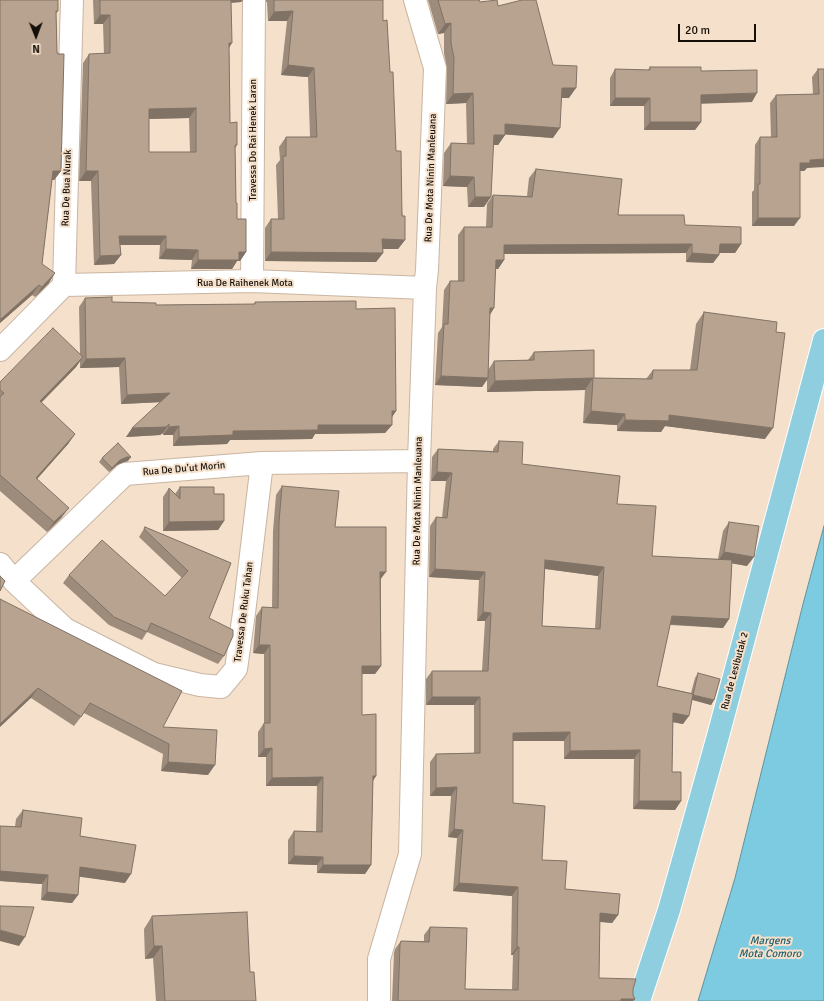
<!DOCTYPE html>
<meta charset="utf-8">
<style>
body{margin:0}
#map{position:relative;width:824px;height:1001px;overflow:hidden;background:#f4e0cb;font-family:Signika,sans-serif}
canvas{display:block}
.north{position:absolute;left:16px;top:16px;width:40px;height:40px;-webkit-text-stroke:3px #f4e0cb;paint-order:stroke;rotate:179deg;font-size:11px;font-weight:700;line-height:16px;text-align:center;color:#160f08}
.north::after{content:'';display:block;margin:auto;width:14px;height:18px;background:#160f08;clip-path:polygon(50% 0,100% 100%,50% 72%,0 100%)}
.scale{position:absolute;left:678px;top:24px;width:78px;height:18px;box-sizing:border-box;border:2px solid #160f08;border-top:0;padding-left:5px;font-size:12px;line-height:14px;white-space:nowrap;color:#160f08;-webkit-text-stroke:3px #f4e0cb;paint-order:stroke}
</style>
<div id="map">
<canvas width="824" height="1001"></canvas>
<div class="north">N</div>
<div class="scale">20 m</div>
</div>
<script>
const g = document.querySelector('canvas').getContext('2d');
g.lineJoin = 'round';
function fillPath(path, color) {
  g.fillStyle = color;
  g.fill(path, 'evenodd');
}
function toPath(rows) {
  const path = new Path2D();
  for (const r of rows) {
    path.moveTo(r[0], r[1]);
    for (let i = 2; i < r.length; i += 2) path.lineTo(r[i], r[i + 1]);
  }
  return path;
}
function trace(path, color, width, dash) {
  g.strokeStyle = color;
  g.lineWidth = width;
  g.lineCap = dash ? 'butt' : 'round';
  g.setLineDash(dash || []);
  g.stroke(path);
}
function drawText(font, color, halo, rows, align = 'center') {
  g.font = font + ' Signika,sans-serif';
  g.lineWidth = 4;
  g.setLineDash([]);
  g.textBaseline = 'middle';
  g.strokeStyle = halo;
  g.fillStyle = color;
  for (const [text, x, y, turn = 0] of rows) {
    g.save();
    g.translate(x, y);
    g.rotate((+turn || 0) * Math.PI / 180);
    g.textAlign = isNaN(turn) ? turn : align;
    if (halo) g.strokeText(text, 0, 0);
    g.fillText(text, 0, 0);
    g.restore();
  }
}
const water = toPath([
 [824,526,824,1001,698,1001,735,878,803,604,824,526]
]);
fillPath(water, '#7dcbe0');
trace(water, '#5e939f', 1);
const minor = toPath([
 [252,281,254,0],
 [64,285,252,281,425,288],
 [0,350,64,285,72,0],
 [0,564,14,581,125,474,262,463,419,461],
 [14,581,65,629,154,674,200,685,221,687,236,669,244,613,262,463],
 [379,1001,379,959,410,854,419,461,425,288,427,270,435,68,415,0]
]);
const major = toPath([
 [639,1001,669,910,718,736,824,340]
]);
trace(minor, '#c9b5a2', 24);
trace(major, '#fff', 24);
trace(minor, '#fff', 22);
trace(major, '#8fcedf', 22);
fillPath(toPath([
 [0,0,58,11,56,14,57,53,61,171,54,180,52,180,42,264,49,283,35,297,32,295,0,323],
 [93,0,243,0,241,2,231,3,229,48,230,123,237,145,235,149,236,203,237,219,246,252,240,261,237,261,232,269,191,269,192,260,159,259,160,245,120,245,121,255,114,264,94,265,91,181,79,181,83,63,89,54,104,54,103,24,94,24],
 [189,118,190,152,149,152,149,119],
 [266,0,383,0,383,21,390,72,396,151,405,240,398,249,382,249,383,253,376,262,265,261,265,228,271,219,278,219,276,165,280,160,279,147,286,137,310,137,308,77,281,75,287,21,268,21,267,2,266,2],
 [428,0,479,0,480,2,498,6,553,65,569,98,562,98,553,138,505,134,505,135,498,145,493,145,484,207,468,207,467,187,443,186,444,153,451,143,467,144,466,103,446,104,447,68,444,53,444,33,438,34],
 [650,67,701,71,752,102,701,103,701,122,695,130,644,130,644,106,610,106,610,78,615,69,648,70],
 [818,69,824,69,807,168,804,171,800,171,794,226,752,226,752,192,754,190,755,145,760,137,771,137,770,103,776,95,813,94,812,77],
 [536,169,618,215,685,225,741,244,735,253,719,253,719,255,713,263,686,262,686,253,504,254,504,260,498,269,495,269,494,308,490,315,488,370,494,361,528,360,534,352,594,378,646,379,653,370,690,370,696,324,704,312,765,439,665,426,661,432,617,431,617,425,583,423,585,390,487,392,487,380,482,387,435,385,438,333,442,327,444,290,450,281,458,281,458,235,464,227,486,227,487,204,493,195,527,196,529,178],
 [85,298,112,302,156,305,254,304,255,302,356,309,396,411,392,417,392,425,385,433,315,434,312,439,230,440,227,444,173,446,173,435,163,435,163,433,160,435,126,437,161,402,121,404,119,367,80,368,80,361,76,367,41,403,75,434,68,444,37,479,62,517,47,532,0,491,0,382,80,354,79,307],
 [499,441,522,464,617,504,652,556,718,559,723,531,729,522,747,566,732,563,729,619,723,628,670,625,657,686,691,693,695,678,698,673,714,700,711,705,692,700,683,724,673,722,672,772,681,801,675,810,633,809,634,759,564,759,564,741,513,741,513,803,542,860,565,889,618,915,612,923,600,922,599,978,633,989,633,995,635,999,633,1001,392,1001,394,953,395,949,401,941,424,941,424,935,430,927,465,989,512,990,513,955,511,955,512,896,453,891,457,838,448,837,451,796,430,796,430,762,436,754,474,753,474,705,426,705,426,679,432,671,482,671,485,621,477,621,479,580,429,577,430,526,436,517,442,518,446,481,431,481,432,457,438,449,493,451,493,449],
 [545,569,598,576,595,629,542,626],
 [102,458,128,461,124,462,117,465,109,472,99,462],
 [282,486,335,527,381,580,381,666,375,674,362,674,362,715,376,776,373,781,371,865,365,874,317,873,317,865,288,864,288,840,294,831,316,832,317,786,266,786,266,757,258,757,258,732,264,723,264,654,253,653,256,616,262,607,272,608,273,531,276,495],
 [180,487,214,494,224,521,218,530,163,531,163,497,169,488,175,494],
 [145,527,231,563,209,618,224,656,218,664,147,632,142,640,109,625,63,583,69,575,165,596,182,578,139,537],
 [0,599,163,727,208,775,161,771,163,754,84,713,74,726,31,698],
 [23,810,80,836,125,883,79,876,78,895,72,903,41,900,42,884,0,881,0,826,15,827,16,819],
 [152,916,250,972,256,1001,156,1001,153,958,145,959,144,929]
]), '#9d8c7c');
fillPath(toPath([
 [226,0,243,0,241,2,224,3],
 [293,11,287,21,268,21,274,12],
 [100,15,110,15,103,24,94,24],
 [451,23,444,33,438,34,445,24],
 [229,43,232,43,226,53],
 [288,65,314,68,308,77,281,75],
 [562,88,576,88,569,98,555,98],
 [473,93,466,103,446,104,453,94],
 [757,93,752,102,695,104,701,95],
 [615,98,650,98,644,106,610,106],
 [196,108,189,118,143,119,149,109],
 [650,122,701,122,695,130,644,130],
 [505,124,560,128,553,138,498,134],
 [494,135,505,135,498,145,487,145],
 [824,159,824,167,807,168,804,171,794,171,800,163,810,160],
 [53,171,61,171,54,180,47,180],
 [86,171,98,171,91,181,79,181],
 [450,176,474,177,467,187,443,186],
 [475,197,491,197,484,207,468,207],
 [758,218,800,218,794,226,752,226],
 [119,236,166,236,160,245,113,245],
 [382,239,405,240,398,249,376,249],
 [692,244,686,253,498,254,504,245],
 [720,244,741,244,735,253,714,253],
 [166,249,198,250,192,260,159,259],
 [239,252,246,252,240,261,237,261,232,269,191,269,198,260],
 [271,252,383,253,376,262,265,261],
 [692,253,719,255,713,263,686,262],
 [121,255,114,264,94,265,100,256],
 [496,260,504,260,498,269,489,269],
 [55,273,49,283,35,297,42,287],
 [39,285,32,295,0,323,0,320,1,319],
 [490,308,494,308,488,317],
 [83,357,76,367,33,411,40,401],
 [125,358,119,367,80,368,86,359],
 [441,376,488,378,482,387,435,385],
 [593,378,585,390,487,392,495,381],
 [170,393,164,402,121,404,127,395],
 [392,411,396,411,390,420],
 [591,411,625,414,617,425,583,423],
 [669,415,773,428,765,439,665,426,661,432,617,431,625,420],
 [169,424,163,433,160,435,126,437,132,428],
 [318,425,392,425,385,433,315,434,312,439,230,440,227,444,173,446,179,437,233,431],
 [179,426,173,435,163,435,169,427],
 [75,434,68,444,29,488,36,478],
 [127,457,131,457,128,461,124,462,117,465,109,472,112,468,120,460],
 [437,472,452,473,446,481,431,481],
 [69,508,62,517,47,532,54,522],
 [224,521,218,530,163,531,169,522],
 [724,552,754,557,747,566,718,561],
 [545,560,604,567,598,576,539,568],
 [435,569,485,572,479,580,429,577],
 [380,572,386,572,380,580],
 [483,612,491,613,485,621,477,621],
 [672,616,729,619,723,628,666,624],
 [259,645,270,645,264,654,253,653],
 [362,666,381,666,375,674,356,674],
 [38,688,31,698,0,727,0,724],
 [693,695,714,700,711,705,690,699],
 [432,697,480,697,474,705,426,705],
 [673,713,689,716,683,724,667,721],
 [570,732,564,741,507,741,513,733],
 [272,748,266,757,258,757,264,749],
 [640,750,634,759,564,759,570,751],
 [168,762,215,765,208,775,161,771],
 [373,776,376,776,370,785],
 [323,777,317,786,266,786,272,778],
 [457,787,451,796,430,796,436,788],
 [639,801,681,801,675,810,633,809],
 [454,829,463,830,457,838,448,837],
 [294,856,323,857,317,865,288,864],
 [323,865,371,865,365,874,317,873],
 [80,867,131,874,125,883,74,876],
 [0,871,48,875,42,884,0,881],
 [459,883,518,887,512,896,453,891],
 [47,892,78,895,72,903,41,900],
 [600,913,618,915,612,923,594,921],
 [0,930,25,937,19,946,0,941],
 [154,946,162,946,153,958,145,959],
 [517,947,519,947,513,955,511,955],
 [621,999,635,999,633,1001,619,1001]
]), '#807265');
const building = toPath([
 [0,0,58,0,58,11,56,11,57,53,58,53,58,54,64,54,61,171,53,171,42,264,55,273,42,287,39,285,1,319,0,318,0,0],
 [100,0,231,0,232,43,229,43,230,123,237,122,237,145,235,145,236,203,237,203,237,219,246,219,246,252,239,252,239,260,198,260,198,250,166,249,166,236,119,236,121,255,100,256,98,171,86,171,89,54,110,53,110,15,100,15,100,0],
 [196,108,196,152,149,152,149,109,196,108],
 [274,0,383,0,383,21,387,20,390,72,393,72,396,151,401,151,402,216,405,216,405,240,382,239,383,253,271,252,271,219,284,219,283,156,286,156,286,137,317,137,314,68,288,65,293,11,274,12,274,0],
 [438,0,479,0,480,2,497,0,498,6,522,0,536,0,553,65,577,66,576,88,562,88,560,128,505,124,505,135,494,135,491,197,475,197,474,177,450,176,451,143,474,144,473,93,453,94,454,58,451,43,451,23,445,24,438,0],
 [650,67,701,67,701,71,757,70,757,93,701,95,701,122,650,122,650,98,615,98,615,69,650,70,650,67],
 [818,69,824,69,824,159,810,160,810,163,800,163,800,218,758,218,758,184,760,184,760,137,777,137,776,95,819,94,818,69],
 [536,169,622,179,618,215,684,215,685,225,741,227,741,244,720,244,719,255,692,253,692,244,504,245,504,260,496,260,494,308,490,308,488,378,441,376,444,324,448,324,450,281,464,281,464,227,492,227,493,195,532,197,536,169],
 [112,297,112,302,156,303,156,305,255,304,255,302,356,301,356,309,395,308,396,411,392,411,392,425,318,425,318,430,233,431,233,435,179,437,179,426,169,427,169,424,166,427,132,428,170,393,127,395,125,358,86,359,85,298,112,297],
 [704,312,777,322,776,332,785,333,773,428,669,415,669,421,625,420,625,414,591,411,593,378,495,381,494,361,534,360,534,352,594,350,594,378,652,379,653,370,697,370,704,312],
 [53,328,83,357,40,401,75,434,36,478,69,508,54,522,0,475,0,397,4,393,0,390,0,382,53,328],
 [499,441,523,442,522,464,620,476,617,504,656,506,652,556,732,560,729,619,672,616,657,686,693,694,689,716,673,713,672,772,681,772,681,801,639,801,640,750,570,751,570,732,513,733,513,803,545,806,542,860,567,861,565,889,620,894,618,915,600,913,599,978,636,979,633,989,633,995,635,999,621,999,621,1001,398,1001,400,944,401,941,429,942,430,927,467,928,465,989,518,990,519,947,517,947,518,887,459,883,463,830,454,829,457,787,436,788,436,754,480,753,480,697,432,697,432,671,488,671,491,613,483,612,485,572,435,569,436,517,447,518,452,473,437,472,438,449,498,452,499,441],
 [545,560,604,567,600,629,542,626,545,560],
 [118,443,131,457,127,457,120,460,112,468,102,458,118,443],
 [282,486,339,491,335,527,386,527,386,572,380,572,381,666,362,666,362,715,376,714,376,776,373,776,371,865,323,865,323,857,294,856,294,831,322,832,323,777,272,778,272,748,264,749,264,723,270,723,270,645,259,645,262,607,278,608,279,522,282,486],
 [180,487,214,487,214,494,224,494,224,521,169,522,169,488,180,499,180,487],
 [729,522,759,526,754,557,724,552,729,522],
 [145,527,231,563,209,618,233,630,233,636,224,656,151,623,147,632,114,617,69,575,102,540,165,596,188,571,144,529,145,527],
 [0,576,5,581,0,591,0,576],
 [0,599,182,691,163,727,217,730,215,765,168,762,169,744,90,703,81,717,38,688,0,724,0,599],
 [698,673,720,679,714,700,693,695,698,673],
 [23,810,82,818,80,836,136,845,131,874,80,867,78,895,47,892,48,875,0,871,0,826,21,827,23,810],
 [0,906,34,907,25,937,0,930,0,906],
 [247,912,250,972,254,972,256,1001,165,1001,162,946,154,946,152,916,247,912]
]);
fillPath(building, '#b7a390');
trace(building, '#807265', 1);
drawText('10px', '#160f08', '#f4e0cb', [
 ["Travessa Do Rai Henek Laran",253,140,-90],
 ["Rua De Mota Ninin Manleuana",431,178,-88],
 ["Rua De Bua Nurak",67,188,-88],
 ["Rua De Raihenek Mota",245,283],
 ["Rua De Du’ut Morin",184,469,-5],
 ["Rua De Mota Ninin Manleuana",418,501,-89],
 ["Travessa De Ruku Tahan",244,612,-83],
 ["Rua de Lesibutak 2",735,671,-75]
]);
drawText('italic 11px', '#1f5e6d', '#f4e0cb', [
 ["Margens",770,941],
 ["Mota Comoro",770,954]
]);
</script>
